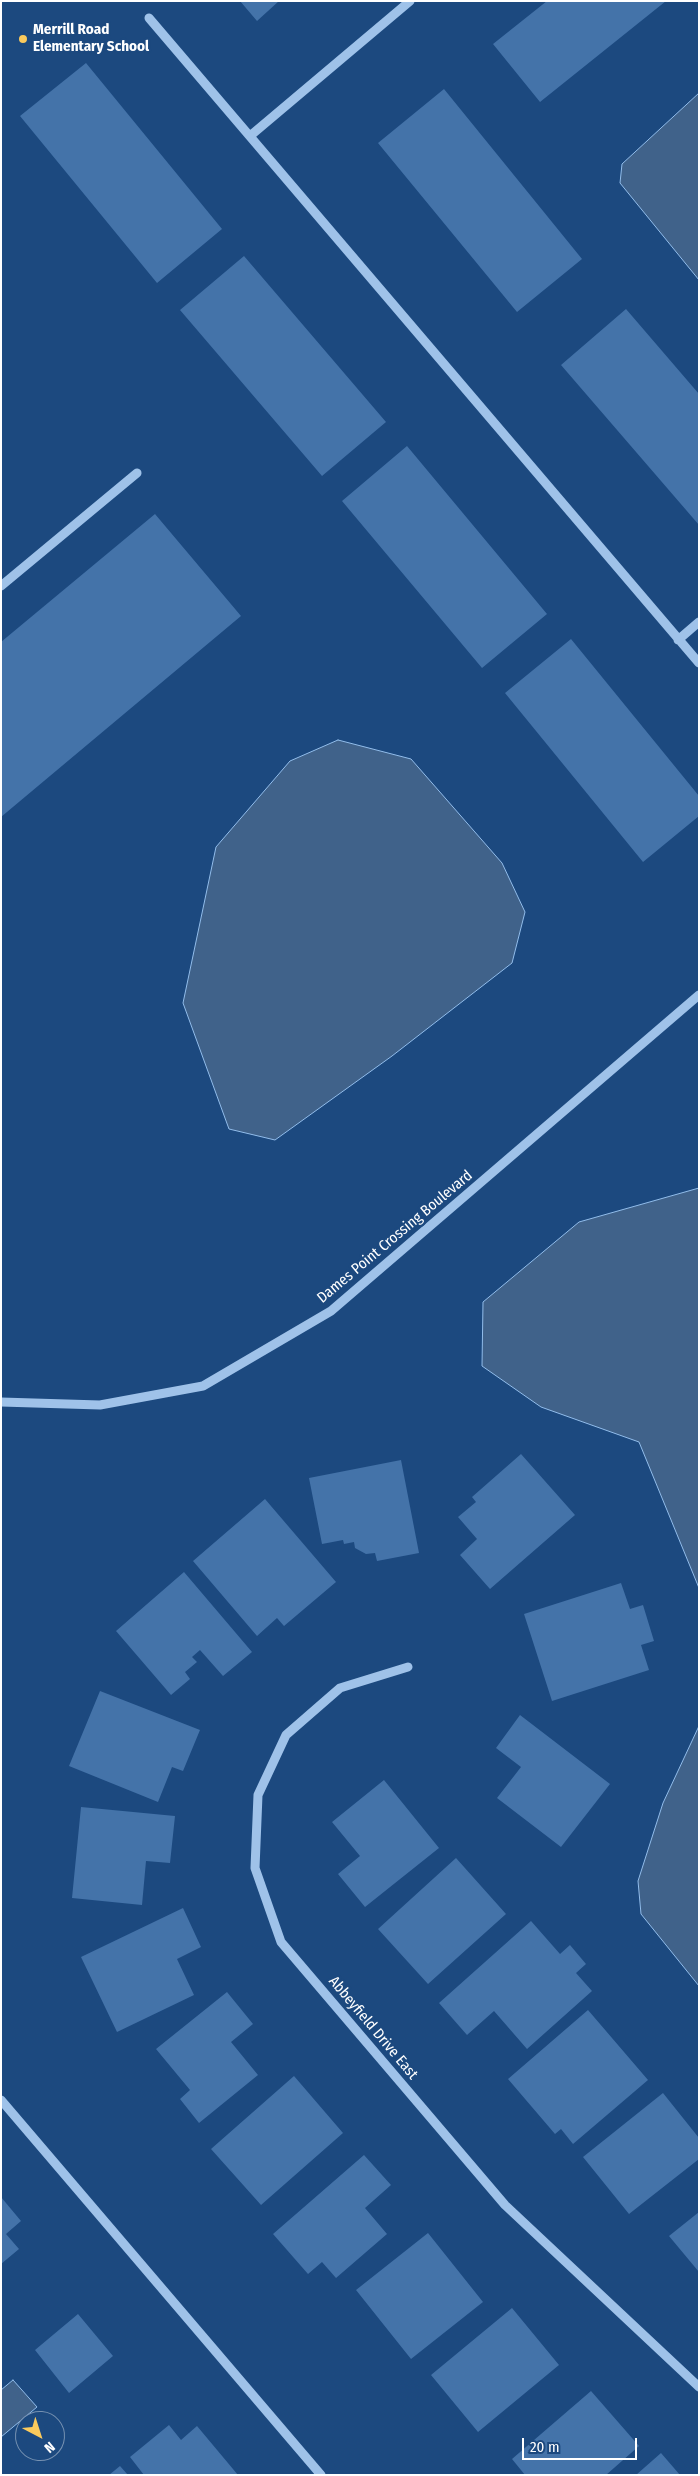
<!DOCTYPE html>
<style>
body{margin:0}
#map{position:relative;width:700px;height:2476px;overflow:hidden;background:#1c497f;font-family:"Fira Sans Condensed",sans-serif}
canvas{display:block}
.frame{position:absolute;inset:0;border:2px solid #fff;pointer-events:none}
.north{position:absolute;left:15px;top:2411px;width:50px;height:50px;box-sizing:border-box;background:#1c497f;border:1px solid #7792b2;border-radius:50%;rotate:140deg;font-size:14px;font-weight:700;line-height:20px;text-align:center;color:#fff}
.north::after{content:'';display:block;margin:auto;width:18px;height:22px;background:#faca5d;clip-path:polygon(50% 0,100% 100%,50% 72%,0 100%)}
.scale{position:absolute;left:522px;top:2438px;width:115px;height:22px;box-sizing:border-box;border:2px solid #fff;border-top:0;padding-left:6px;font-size:15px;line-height:18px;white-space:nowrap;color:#fff;-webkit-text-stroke:4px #1c497f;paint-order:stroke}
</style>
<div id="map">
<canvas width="700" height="2476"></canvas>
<div class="frame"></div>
<div class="north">N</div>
<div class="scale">20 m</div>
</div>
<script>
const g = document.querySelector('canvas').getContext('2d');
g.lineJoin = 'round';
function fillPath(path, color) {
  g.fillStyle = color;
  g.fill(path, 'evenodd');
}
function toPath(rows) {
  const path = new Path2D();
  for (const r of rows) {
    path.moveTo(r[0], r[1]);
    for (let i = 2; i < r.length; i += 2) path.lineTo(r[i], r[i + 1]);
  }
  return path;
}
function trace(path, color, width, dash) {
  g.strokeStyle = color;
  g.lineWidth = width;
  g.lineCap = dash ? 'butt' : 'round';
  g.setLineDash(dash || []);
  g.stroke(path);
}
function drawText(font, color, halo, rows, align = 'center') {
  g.font = font + ' "Fira Sans Condensed",sans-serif';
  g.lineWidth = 4.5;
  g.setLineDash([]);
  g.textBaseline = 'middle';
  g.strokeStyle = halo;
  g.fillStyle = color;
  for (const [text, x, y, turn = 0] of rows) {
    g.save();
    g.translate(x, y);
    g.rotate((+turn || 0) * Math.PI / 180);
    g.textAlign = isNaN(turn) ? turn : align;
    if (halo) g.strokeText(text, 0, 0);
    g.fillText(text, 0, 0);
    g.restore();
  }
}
const water = toPath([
 [699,93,699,280,620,183,622,164,699,93],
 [338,740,411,759,502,863,525,912,512,963,392,1056,275,1140,229,1129,183,1003,216,847,290,761,338,740],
 [699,1188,699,1588,639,1442,541,1407,482,1366,483,1302,579,1222,699,1188],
 [699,1726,699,1986,641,1914,638,1881,663,1803,699,1726],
 [13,2380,37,2407,1,2437,1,2390,13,2380]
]);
fillPath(water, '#40628a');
trace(water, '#92bdeb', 1);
fillPath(toPath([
 [240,1,279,1,257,21],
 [547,1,666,1,540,102,493,44],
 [86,63,222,229,157,283,20,116],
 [444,89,582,259,517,312,378,143],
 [244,256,386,422,322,476,180,310],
 [626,309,699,394,699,525,561,365],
 [407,446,547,614,482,668,342,501],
 [155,514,241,616,1,817,1,642],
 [571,639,699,796,699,816,643,862,505,693],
 [521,1454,575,1515,490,1589,460,1555,477,1539,458,1517,476,1502,472,1497],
 [401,1460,419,1553,377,1561,375,1553,366,1554,355,1548,354,1542,344,1544,343,1540,322,1544,309,1478],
 [265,1499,336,1582,284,1626,277,1618,257,1636,193,1561],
 [184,1572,252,1652,223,1676,200,1650,192,1657,197,1662,185,1672,190,1679,171,1695,116,1631],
 [621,1583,630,1609,643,1605,654,1641,641,1645,649,1670,552,1701,524,1614],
 [100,1691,200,1730,183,1771,172,1767,158,1802,69,1766],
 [520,1715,610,1784,561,1847,497,1798,521,1767,496,1748],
 [384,1780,439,1848,365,1907,338,1874,360,1856,332,1822],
 [81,1807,175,1816,170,1863,146,1861,142,1905,72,1898],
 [456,1858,506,1914,428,1984,378,1929],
 [183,1908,201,1947,177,1959,194,1995,117,2032,81,1957],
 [531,1921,560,1954,570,1945,586,1964,576,1973,592,1991,527,2049,494,2011,467,2035,439,2003],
 [227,1992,253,2024,231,2042,258,2075,199,2123,180,2099,190,2090,156,2049],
 [588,2010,648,2080,573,2144,561,2129,555,2134,508,2079],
 [294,2076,343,2133,261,2205,211,2149],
 [663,2093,699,2138,699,2159,629,2214,583,2157],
 [364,2155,391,2185,365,2208,387,2234,336,2278,322,2262,308,2274,273,2234],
 [1,2197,21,2221,6,2234,19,2249,1,2264],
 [699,2212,699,2272,669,2236],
 [428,2233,483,2302,411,2359,356,2290],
 [512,2308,559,2365,478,2432,431,2375],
 [78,2314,113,2356,69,2393,35,2350],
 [591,2391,639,2446,606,2475,525,2475,512,2459],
 [169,2425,181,2440,197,2426,238,2475,144,2475,130,2457],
 [661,2453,680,2475,636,2475],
 [120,2466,128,2475,109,2475]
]), '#4473a9');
trace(toPath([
 [149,18,699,663],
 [250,136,410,1],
 [1,586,137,473],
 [678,640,699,622],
 [1,1402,100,1405,203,1386,331,1311,699,995],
 [408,1667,340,1688,286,1735,258,1795,255,1868,281,1942,505,2205,699,2387],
 [1,2100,321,2475]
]), '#9fc2e9', 9);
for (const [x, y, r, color] of [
 [23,39,5,"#faca5d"]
]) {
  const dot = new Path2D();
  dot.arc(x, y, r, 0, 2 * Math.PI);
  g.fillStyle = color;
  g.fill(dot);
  trace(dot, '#1c497f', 2);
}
drawText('bold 15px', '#fff', '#1c497f', [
 ["Merrill Road",33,30],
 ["Elementary School",33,47]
], 'left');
drawText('15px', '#fff', '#1c497f', [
 ["Dames Point Crossing Boulevard",395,1237,-40],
 ["Abbeyfield Drive East",373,2028,50]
]);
</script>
